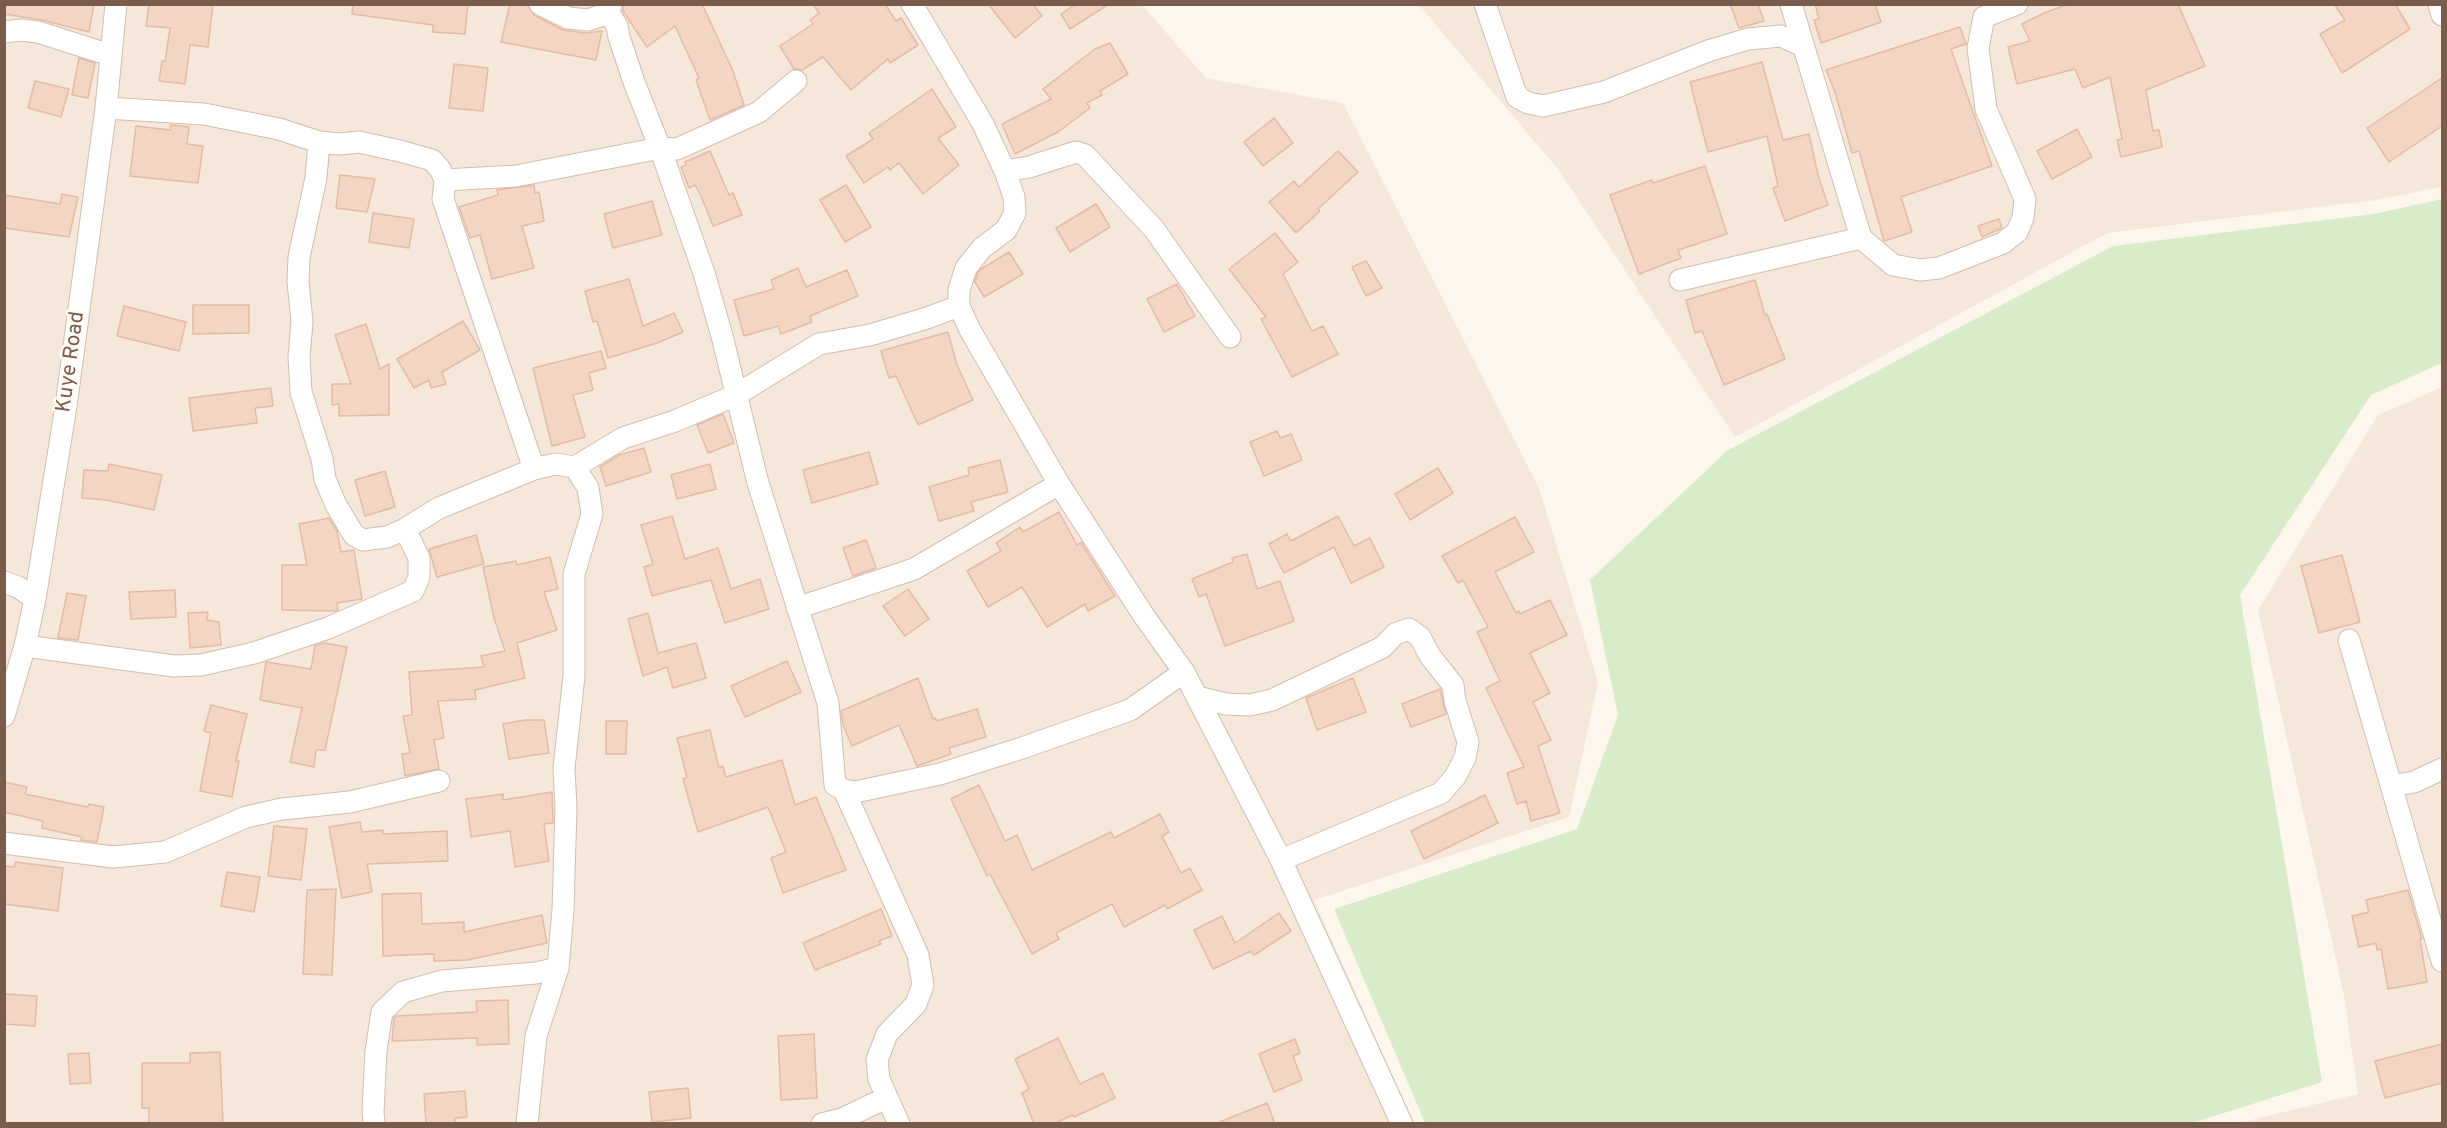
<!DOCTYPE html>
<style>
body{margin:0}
#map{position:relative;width:2447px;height:1128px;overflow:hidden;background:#fdf6ec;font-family:Overpass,sans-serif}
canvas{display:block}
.frame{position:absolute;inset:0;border:6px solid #7a5c4d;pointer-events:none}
</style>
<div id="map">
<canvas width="2447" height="1128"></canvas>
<div class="frame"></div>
</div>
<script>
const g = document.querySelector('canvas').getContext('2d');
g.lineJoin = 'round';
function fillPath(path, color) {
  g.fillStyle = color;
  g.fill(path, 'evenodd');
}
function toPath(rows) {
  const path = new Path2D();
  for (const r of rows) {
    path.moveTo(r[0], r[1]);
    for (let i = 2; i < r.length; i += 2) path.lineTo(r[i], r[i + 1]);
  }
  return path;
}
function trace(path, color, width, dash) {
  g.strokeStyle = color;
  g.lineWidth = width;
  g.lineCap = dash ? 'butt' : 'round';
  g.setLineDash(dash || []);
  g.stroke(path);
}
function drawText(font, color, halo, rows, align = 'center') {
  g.font = font + ' Overpass,sans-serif';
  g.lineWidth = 5;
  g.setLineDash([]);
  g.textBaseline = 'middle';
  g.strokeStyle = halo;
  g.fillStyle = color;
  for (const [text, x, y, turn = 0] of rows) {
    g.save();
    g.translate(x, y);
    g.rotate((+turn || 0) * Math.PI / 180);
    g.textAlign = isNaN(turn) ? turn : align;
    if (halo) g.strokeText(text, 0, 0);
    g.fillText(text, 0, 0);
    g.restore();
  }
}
fillPath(toPath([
 [5,5,1142,5,1206,78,1343,103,1539,488,1598,682,1569,817,1314,900,1414,1123,5,1124],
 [1419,5,2442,5,2442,187,2376,200,2107,233,1735,437,1558,169],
 [2442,387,2442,1123,2235,1124,2358,1094,2344,995,2258,610,2378,415]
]), '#f5e8da');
fillPath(toPath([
 [2442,199,2442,363,2371,395,2240,595,2322,1082,2189,1124,1425,1123,1334,909,1577,829,1618,715,1590,580,1728,450,2113,246,2374,214]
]), '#d8ecc9');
const building = toPath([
 [4,4,94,4,89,32,42,20,4,14,4,4],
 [149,4,213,4,208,47,190,45,185,84,159,81,162,61,165,61,170,28,146,26,149,4],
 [353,4,468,4,465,34,433,32,433,25,352,14,353,4],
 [510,4,527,4,534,15,563,30,586,33,602,31,596,60,501,42,510,4],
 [623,4,702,4,733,71,744,105,710,120,696,80,699,78,675,26,647,47,623,11,623,4],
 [813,4,885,4,896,21,901,18,918,45,890,63,888,59,851,90,823,57,802,70,794,69,780,46,813,24,810,20,819,13,813,4],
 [988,4,1033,4,1042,16,1015,38,988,4],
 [1076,4,1109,4,1070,29,1061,14,1076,4],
 [1730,4,1758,4,1764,21,1739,28,1730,4],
 [1815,4,1875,4,1881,22,1821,43,1814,20,1819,19,1815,4],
 [2069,4,2178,4,2205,66,2146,90,2153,131,2159,130,2162,147,2121,157,2117,140,2122,139,2110,77,2083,88,2075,69,2017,84,2008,47,2030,41,2022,24,2044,13,2069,4],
 [2334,4,2395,4,2410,29,2342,73,2320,34,2345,20,2334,4],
 [1960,27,1966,44,1951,49,1992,166,1901,197,1912,232,1884,241,1859,151,1852,153,1835,92,1826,70,1960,27],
 [1110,43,1128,74,1100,91,1102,95,1087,103,1090,108,1058,132,1015,154,1002,124,1051,99,1043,89,1095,49,1110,43],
 [79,58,95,63,88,98,72,95,79,58],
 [1762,62,1783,140,1809,134,1818,175,1828,205,1785,221,1773,188,1778,186,1767,136,1708,152,1690,82,1762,62],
 [454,64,488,68,483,111,449,108,454,64],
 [2442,78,2442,126,2389,162,2367,128,2442,78],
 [35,81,69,89,61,117,28,108,35,81],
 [932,89,956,127,938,138,959,165,923,194,899,163,890,170,888,167,864,183,846,156,873,139,869,133,932,89],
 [1274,118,1293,143,1263,166,1244,142,1274,118],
 [171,125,189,127,187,144,203,146,198,183,130,176,136,126,170,130,171,125],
 [2077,129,2092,157,2052,179,2037,151,2077,129],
 [710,151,729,195,733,193,742,215,713,226,701,196,695,185,689,188,681,167,686,165,685,162,710,151],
 [1338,151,1358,172,1318,209,1320,211,1296,233,1269,202,1294,181,1299,187,1338,151],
 [1705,166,1727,234,1678,250,1681,258,1639,274,1610,195,1652,180,1653,183,1705,166],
 [340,175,375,179,367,212,336,208,340,175],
 [534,185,535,193,539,192,544,221,522,226,534,268,492,279,480,235,470,238,459,207,498,195,497,190,534,185],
 [846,185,871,227,845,242,820,200,846,185],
 [62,194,78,197,69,237,4,228,4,195,60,204,62,194],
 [652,201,662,235,613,248,604,214,652,201],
 [1096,204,1110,227,1070,252,1056,228,1096,204],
 [373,213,414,219,409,248,369,242,373,213],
 [1999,219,2002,228,1982,237,1978,226,1999,219],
 [1275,233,1298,262,1283,274,1312,331,1323,326,1338,354,1292,377,1261,319,1266,317,1229,269,1275,233],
 [1009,252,1023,274,984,297,975,282,977,274,981,269,1009,252],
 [1366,261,1382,288,1366,296,1352,267,1366,261],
 [798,268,806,287,847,270,858,296,810,316,812,322,781,334,778,326,744,336,734,300,774,289,771,280,798,268],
 [629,279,643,326,674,313,683,332,657,343,608,358,597,321,593,322,585,291,629,279],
 [1755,280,1765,315,1767,314,1785,359,1724,385,1702,331,1695,333,1686,300,1755,280],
 [1177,284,1195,316,1164,332,1147,299,1177,284],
 [193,305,249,305,249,333,193,334,193,305],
 [124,306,186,322,179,351,117,336,124,306],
 [463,321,480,350,442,372,446,384,431,388,429,380,414,388,397,359,463,321],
 [366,324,380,369,389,364,389,415,339,416,339,404,332,405,332,384,351,384,335,335,366,324],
 [948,332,957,365,973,400,918,425,896,376,889,378,881,351,948,332],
 [601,351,606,368,589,373,593,390,573,395,585,437,552,446,533,368,601,351],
 [271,388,273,406,255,408,257,423,193,431,189,398,271,388],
 [723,414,734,443,708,453,697,425,723,414],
 [1277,431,1280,438,1291,434,1302,460,1264,476,1250,442,1277,431],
 [644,448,651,472,606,486,600,467,619,455,644,448],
 [869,452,878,484,812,503,803,470,869,452],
 [1000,460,1008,492,971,502,974,511,939,521,929,487,969,475,968,468,1000,460],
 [109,464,162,475,154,510,106,500,82,498,84,470,108,471,109,464],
 [710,464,716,489,677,499,671,475,710,464],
 [1438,468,1453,493,1410,520,1395,494,1438,468],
 [385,471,395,507,365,516,355,480,385,471],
 [1059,512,1077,545,1081,542,1115,596,1088,611,1085,604,1047,627,1022,587,988,607,967,571,1001,551,996,543,1020,527,1023,532,1059,512],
 [672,516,685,559,718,548,731,589,760,579,769,609,725,623,711,580,652,596,644,567,653,564,641,525,672,516],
 [1338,516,1354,546,1370,538,1384,567,1351,583,1334,547,1284,573,1269,544,1287,534,1291,541,1338,516],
 [1515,517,1534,552,1495,572,1516,613,1519,611,1520,614,1550,600,1567,635,1530,653,1550,693,1533,702,1551,740,1538,746,1560,813,1531,821,1526,801,1517,804,1507,773,1524,767,1486,688,1500,681,1477,632,1488,627,1463,580,1458,583,1442,556,1515,517],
 [329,518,337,531,341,552,354,550,362,599,337,603,338,610,335,611,282,610,282,565,307,565,299,524,329,518],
 [476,535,484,564,437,577,429,549,476,535],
 [866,540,876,568,853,576,843,548,866,540],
 [1247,554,1257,589,1280,581,1294,621,1225,646,1206,594,1199,597,1192,579,1233,562,1232,558,1247,554],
 [2342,555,2360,622,2319,633,2301,566,2342,555],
 [550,557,558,589,544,592,557,630,517,643,525,678,475,690,476,699,438,701,444,738,434,740,439,769,405,776,402,754,410,753,403,716,412,715,409,672,484,667,481,656,505,651,494,618,483,567,516,561,517,565,550,557],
 [908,589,929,619,905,636,883,606,908,589],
 [175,590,176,617,131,619,129,592,175,590],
 [67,593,86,596,78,640,58,638,67,593],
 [208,612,207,620,219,622,221,645,190,648,188,613,208,612],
 [648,613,658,653,696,643,706,678,673,688,667,667,643,676,628,619,648,613],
 [324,643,347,647,325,750,316,750,314,767,290,762,302,708,260,700,266,662,311,669,315,646,324,643],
 [787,661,801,692,745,717,731,686,787,661],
 [918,678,933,719,935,718,937,721,977,709,986,737,949,748,951,754,917,766,899,725,852,746,843,725,841,711,918,678],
 [1353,678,1366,712,1317,730,1306,698,1353,678],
 [1440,689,1446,714,1411,727,1402,704,1440,689],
 [211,705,247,714,236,761,239,761,232,797,200,791,211,733,204,731,211,705],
 [524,720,544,720,549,753,509,759,503,724,524,720],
 [606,721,627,721,626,754,606,754,606,721],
 [710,730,719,768,723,766,726,777,782,760,795,805,816,797,846,870,783,893,771,858,786,852,768,807,698,832,683,779,687,778,677,738,710,730],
 [4,782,27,787,25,794,88,807,89,804,104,807,97,842,81,840,82,837,42,828,43,821,4,812,4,782],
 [979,785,1005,841,1017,835,1032,870,1111,832,1114,838,1160,814,1169,832,1162,836,1181,873,1190,868,1202,890,1167,909,1165,905,1124,927,1112,904,1056,933,1059,939,1032,954,990,874,987,876,951,799,979,785],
 [552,792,553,823,544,824,549,861,515,867,510,831,471,837,466,799,503,794,503,800,552,792],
 [1485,795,1498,823,1424,859,1411,831,1485,795],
 [360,822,362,832,383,830,383,834,447,831,448,861,367,864,372,892,342,898,329,827,360,822],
 [274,826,307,829,301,880,268,876,274,826],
 [15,862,63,868,58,911,4,904,4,866,15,867,15,862],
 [227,872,260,877,254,912,221,906,227,872],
 [336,889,332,975,303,974,307,890,336,889],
 [2408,890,2422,939,2420,939,2427,982,2388,989,2381,949,2377,950,2376,943,2359,947,2352,916,2369,912,2366,900,2408,890],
 [421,893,422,924,464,922,464,932,542,915,547,943,467,960,434,961,434,954,383,956,382,894,421,893],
 [881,909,892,936,879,941,881,944,815,970,803,943,881,909],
 [1279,913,1291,931,1254,955,1251,951,1213,969,1194,930,1222,916,1235,943,1279,913],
 [4,994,37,996,35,1026,4,1024,4,994],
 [508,1000,509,1044,477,1045,477,1038,392,1041,394,1018,396,1016,477,1012,476,1001,508,1000],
 [814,1034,817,1098,781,1100,778,1036,814,1034],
 [1058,1038,1080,1084,1103,1073,1115,1098,1074,1117,1073,1115,1053,1124,1034,1124,1022,1093,1029,1089,1015,1059,1058,1038],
 [1295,1039,1300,1053,1293,1056,1302,1080,1274,1092,1259,1054,1295,1039],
 [2442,1044,2442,1083,2385,1098,2375,1061,2442,1044],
 [220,1052,223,1124,149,1124,149,1108,142,1108,142,1063,190,1063,190,1053,220,1052],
 [89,1053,91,1083,70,1084,68,1054,89,1053],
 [688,1088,691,1118,652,1122,649,1092,688,1088],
 [465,1091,467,1117,455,1118,456,1124,426,1124,424,1094,465,1091],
 [1267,1103,1275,1124,1217,1124,1217,1123,1267,1103]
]);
fillPath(building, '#f3d5c3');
trace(building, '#e6bba3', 1.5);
const minor = toPath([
 [540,4,568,18,588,20,609,13],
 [611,4,609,13,617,26,619,37,634,82,660,148,704,273,722,336,758,483,828,703,835,785,844,790,855,792,940,774,1022,748,1130,710,1184,672],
 [912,4,983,124,1005,171,1014,197,1015,213,1006,230,982,248,966,268,959,290,959,306,970,330,1059,484,1144,616,1184,672,1281,860,1402,1124],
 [1485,4,1517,97,1528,103,1543,106,1604,92,1708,51,1748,39,1781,36,1803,46],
 [1791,4,1861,238],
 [2439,4,2442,15],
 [1984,17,2017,4],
 [4,32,21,30,38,32,110,55],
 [106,108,204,114,279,129,319,142,316,178,299,257,298,282,302,322,299,357,301,392,322,459,325,479,336,505,354,535,363,540,387,537,405,529,439,508,534,469,555,464,575,467,623,438,675,421,736,395,819,344,870,335,927,318,959,306],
 [319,142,339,144,359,142,400,151,432,160,440,169,445,180,443,199,534,469],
 [1005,171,1029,167,1076,152,1085,155,1154,229,1230,337],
 [445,180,516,176,660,148,677,149,759,112,796,81],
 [1680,280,1861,238,1893,265,1920,270,1939,268,2003,243,2017,232,2023,218,2025,199,1986,109,1978,48,1984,17],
 [4,582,18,587,35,599],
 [797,608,914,569,1059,484],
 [2349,640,2442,961],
 [25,646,174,666,201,665,254,653,328,628,413,591,419,577,419,558,405,529],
 [1197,697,1226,704,1250,705,1272,700,1383,647,1395,634,1409,629,1420,637,1430,656,1453,685,1455,701,1468,742,1465,758,1455,777,1441,793,1281,860],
 [4,716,25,646,35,599,66,406,106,108,116,4],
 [2392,786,2414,782,2442,769],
 [844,790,918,955,923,985,916,1004,887,1034,877,1060,879,1079,899,1124],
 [4,843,113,857,165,852,246,817,282,809,350,802,439,781],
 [374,1124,373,1112,376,1051,382,1012,403,992,442,981,536,973,558,968],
 [527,1124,536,1036,558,968,563,910,566,808,564,768,574,676,574,574,592,514,588,488,575,467],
 [822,1124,842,1119,886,1098]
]);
trace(minor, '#d1beb0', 23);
trace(minor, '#fff', 21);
drawText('21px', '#7a5c4d', '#fffaf3', [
 ["Kuye Road",72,362,-82]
]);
</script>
